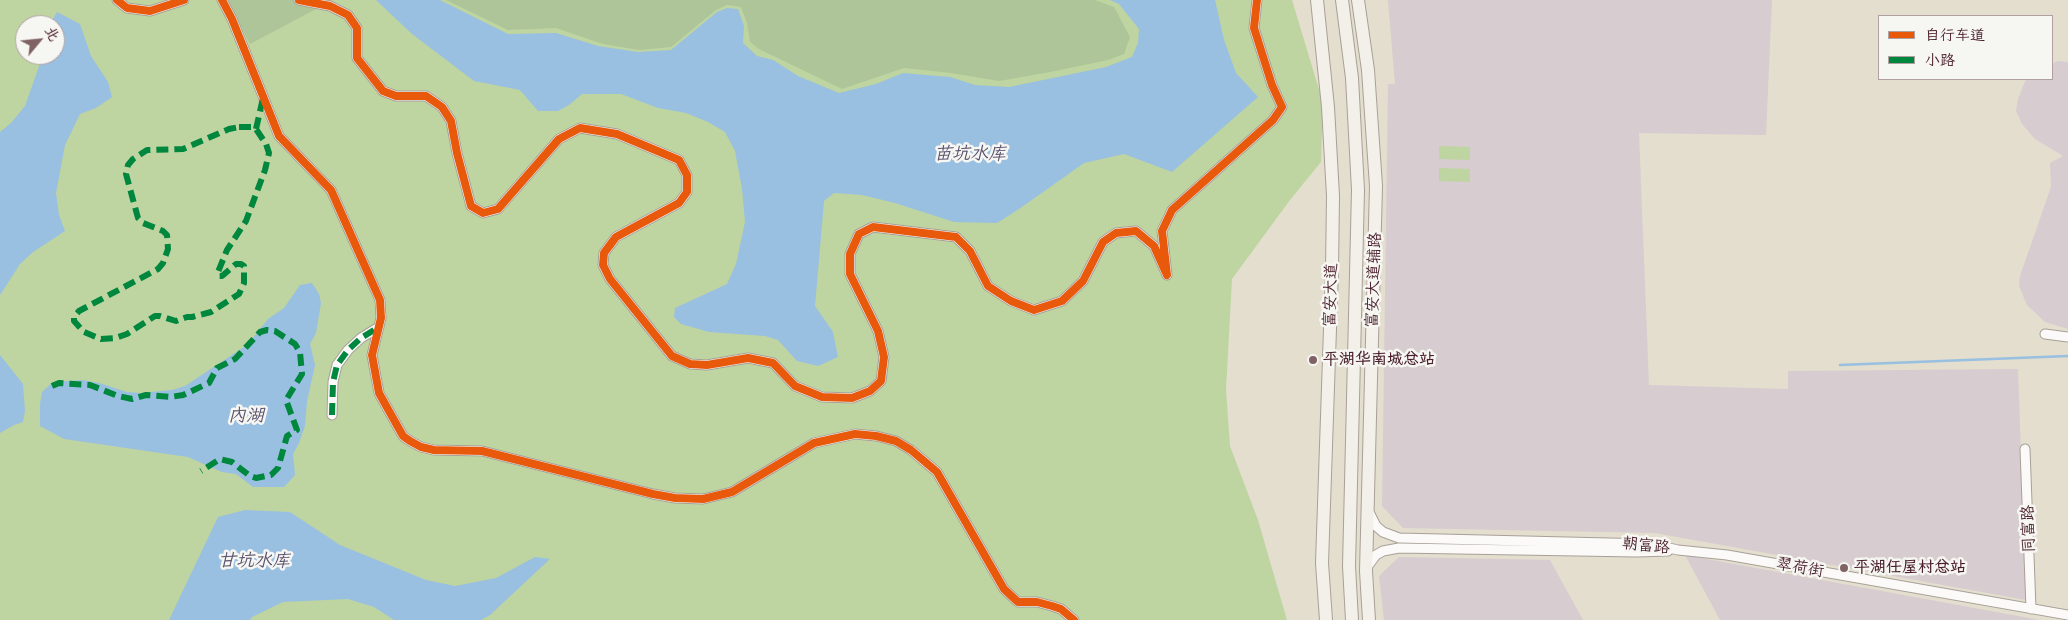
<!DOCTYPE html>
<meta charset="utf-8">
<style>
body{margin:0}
#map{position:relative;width:2068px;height:620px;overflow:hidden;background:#e3dece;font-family:"Patrick Hand","LXGW WenKai TC",sans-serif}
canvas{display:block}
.legend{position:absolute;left:1878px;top:15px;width:175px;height:65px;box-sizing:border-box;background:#f6f6f2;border:1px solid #b1a0a2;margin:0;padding:6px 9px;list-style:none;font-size:15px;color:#4a1f2b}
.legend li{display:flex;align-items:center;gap:10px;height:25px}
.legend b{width:25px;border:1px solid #b1a0a2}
.north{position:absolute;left:15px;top:15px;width:50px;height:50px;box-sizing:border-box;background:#f6f6f2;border:1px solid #b1a0a2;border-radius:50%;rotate:62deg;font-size:14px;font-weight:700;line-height:20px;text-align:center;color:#4a1f2b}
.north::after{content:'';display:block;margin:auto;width:18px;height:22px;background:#806264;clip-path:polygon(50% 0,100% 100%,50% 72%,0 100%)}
</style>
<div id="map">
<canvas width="2068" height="620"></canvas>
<ul class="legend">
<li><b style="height:6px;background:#e8590c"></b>自行车道</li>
<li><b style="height:6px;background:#00873e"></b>小路</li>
</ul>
<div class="north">北</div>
</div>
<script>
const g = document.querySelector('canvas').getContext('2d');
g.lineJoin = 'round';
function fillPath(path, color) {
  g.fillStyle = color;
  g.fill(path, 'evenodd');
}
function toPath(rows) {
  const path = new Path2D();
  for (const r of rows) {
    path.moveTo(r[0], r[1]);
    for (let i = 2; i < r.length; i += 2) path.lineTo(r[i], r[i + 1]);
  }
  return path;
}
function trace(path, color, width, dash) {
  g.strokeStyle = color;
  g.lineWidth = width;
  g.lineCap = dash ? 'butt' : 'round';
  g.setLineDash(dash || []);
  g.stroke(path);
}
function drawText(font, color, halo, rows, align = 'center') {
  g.font = font + ' "Patrick Hand","LXGW WenKai TC",sans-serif';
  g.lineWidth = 5;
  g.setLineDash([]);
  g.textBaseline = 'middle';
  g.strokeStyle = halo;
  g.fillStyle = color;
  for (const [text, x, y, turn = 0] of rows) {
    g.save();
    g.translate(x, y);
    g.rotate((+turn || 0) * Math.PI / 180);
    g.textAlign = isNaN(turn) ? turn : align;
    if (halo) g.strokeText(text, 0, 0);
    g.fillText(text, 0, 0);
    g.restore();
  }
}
fillPath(toPath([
 [1388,0,1772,0,1766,135,1639,133,1649,385,1788,389,1788,371,2018,369,2026,600,1655,533,1403,528,1382,506,1388,84,1395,84],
 [2058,61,2068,62,2068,329,2045,322,2027,305,2019,286,2020,276,2051,187,2050,163,2063,156,2035,139,2022,124,2016,111,2018,99,2026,79,2052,79,2052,64],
 [1685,555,2040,620,1720,620],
 [1399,557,1550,560,1583,620,1384,620,1379,576]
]), '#d7ccd0');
fillPath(toPath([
 [0,0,1292,0,1323,103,1321,162,1290,200,1232,279,1226,390,1230,446,1258,520,1287,620,0,620],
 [25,25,55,25,55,55,25,55],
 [1439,146,1470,147,1470,160,1439,159],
 [1439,168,1470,169,1470,182,1439,181]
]), '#bed5a1');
fillPath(toPath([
 [227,0,333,0,250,44],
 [446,0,1095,0,1114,7,1130,37,1124,54,1108,60,1050,72,999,81,951,73,904,68,842,89,759,49,750,42,747,23,741,7,727,5,716,10,671,47,639,50,603,44,556,28,508,30]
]), '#adc598');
fillPath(toPath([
 [376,0,440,0,508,34,556,33,598,46,638,52,671,50,717,12,727,8,738,9,744,26,743,43,757,56,773,60,798,76,839,93,876,84,903,73,950,77,975,85,1009,87,1106,67,1132,57,1138,43,1139,29,1119,4,1110,0,1215,0,1224,40,1236,73,1258,97,1172,172,1124,154,1084,163,1019,209,997,223,954,222,895,203,862,195,834,193,824,201,815,306,833,332,838,357,818,366,797,361,778,340,765,336,709,332,681,324,674,317,675,308,727,284,736,264,745,222,742,189,735,151,725,132,708,122,686,113,658,108,621,94,582,94,569,105,558,111,538,111,520,90,474,81,412,34],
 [57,12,80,24,91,56,108,82,112,97,96,108,80,114,65,145,56,193,59,215,65,231,33,252,20,264,0,295,0,132,11,123,25,106,43,55,55,55,55,25,50,25],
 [312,283,319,294,321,303,316,333,310,344,315,365,307,401,305,426,299,443,293,454,295,475,284,487,253,487,236,474,222,472,188,457,64,439,40,426,40,404,42,392,53,382,82,380,99,383,127,392,140,393,172,390,185,386,247,345,268,319,284,308,300,285],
 [0,355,23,384,25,411,23,422,14,425,0,433],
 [245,510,290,512,340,545,426,580,455,586,496,578,535,557,550,559,490,615,481,620,394,620,374,607,348,599,283,602,252,617,250,620,169,620,218,517]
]), '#99bfe1');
trace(toPath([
 [1840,365,2068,356]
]), '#99bfe1', 2.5);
const street = toPath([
 [117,0,127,8,150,11,184,0],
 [222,0,232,19,279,136,331,190,380,300,381,318,372,355,379,393,403,436,410,441,421,447,434,450,482,451,653,494,675,498,703,499,732,492,814,443,855,434,876,436,896,441,911,450,937,472,1004,589,1018,602,1037,602,1052,606,1061,609,1074,620],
 [299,0,330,6,348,15,357,28,357,58,383,91,396,96,426,96,442,107,451,121,457,153,471,206,483,213,498,209,559,139,580,128,617,134,679,160,687,175,687,192,679,203,616,237,604,253,603,265,610,279,672,356,690,364,707,365,748,358,773,363,795,386,822,397,852,398,870,391,881,381,884,357,878,331,850,274,850,254,859,234,873,227,956,237,970,251,988,286,1011,301,1034,310,1062,301,1083,281,1103,242,1116,233,1136,231,1154,246,1167,275,1162,231,1172,210,1273,120,1282,107,1272,85,1254,28,1257,0],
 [2045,334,2068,337],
 [332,415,333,382,337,365,348,350,361,338,379,327],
 [2025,449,2031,609],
 [1369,512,1376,526,1383,532,1399,538,1651,544,1678,550,1727,555,2068,615],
 [1367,567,1376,555,1383,551,1399,548,1637,552,1668,551]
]);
const secondary = toPath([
 [1317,0,1328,107,1333,196,1332,270,1322,563,1326,620],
 [1342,0,1352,78,1358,190,1349,566,1352,620],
 [1358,0,1368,70,1376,186,1366,571,1369,620]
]);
trace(street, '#a8a098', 11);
trace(secondary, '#a8a098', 14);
trace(street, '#fbfaf8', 9);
trace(secondary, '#f3f0e9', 12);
trace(toPath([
 [239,127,251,127,256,129,266,144,269,153,265,170,246,221,227,250,218,272,219,276,222,276,236,264,241,264,244,266,244,283,239,294,211,312,192,317,187,317,176,321,160,316,155,316,127,334,115,338,101,339,84,332,74,321,74,317,79,311,158,269,163,263,168,249,167,235,163,231,143,223,138,218,126,174,128,165,133,159,147,150,183,149,229,129,239,127],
 [256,129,263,98],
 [52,386,59,383,90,385,118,396,132,399,146,395,170,397,183,395,209,383,217,368,235,359,260,332,267,330,275,331,295,344,300,352,302,374,286,400,297,430,287,436,278,468,271,475,256,478,250,476,232,462,220,459,201,471],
 [332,415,333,382,337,365,348,350,361,338,379,327]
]), '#00873e', 6, [12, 6]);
trace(toPath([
 [117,0,127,8,150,11,184,0],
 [222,0,232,19,279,136,331,190,380,300,381,318,372,355,379,393,403,436,410,441,421,447,434,450,482,451,653,494,675,498,703,499,732,492,814,443,855,434,876,436,896,441,911,450,937,472,1004,589,1018,602,1037,602,1052,606,1061,609,1074,620],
 [299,0,330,6,348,15,357,28,357,58,383,91,396,96,426,96,442,107,451,121,457,153,471,206,483,213,498,209,559,139,580,128,617,134,679,160,687,175,687,192,679,203,616,237,604,253,603,265,610,279,672,356,690,364,707,365,748,358,773,363,795,386,822,397,852,398,870,391,881,381,884,357,878,331,850,274,850,254,859,234,873,227,956,237,970,251,988,286,1011,301,1034,310,1062,301,1083,281,1103,242,1116,233,1136,231,1154,246,1167,275,1162,231,1172,210,1273,120,1282,107,1272,85,1254,28,1257,0]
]), '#e8590c', 8);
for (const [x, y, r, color] of [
 [1313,360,5,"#806264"],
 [1844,568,5,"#806264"]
]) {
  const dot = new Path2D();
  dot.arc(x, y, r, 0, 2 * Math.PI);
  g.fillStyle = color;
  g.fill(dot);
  trace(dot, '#f6f6f2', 2);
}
drawText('16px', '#4a1f2b', '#f6f6f2', [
 ["富安大道辅路",1374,280,-88],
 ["富安大道",1331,295,-88],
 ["同富路",2029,529,-92],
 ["朝富路",1646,546,6],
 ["翠荷街",1800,568,10]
]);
drawText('bold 16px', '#4a1f2b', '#f6f6f2', [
 ["平湖华南城总站",1323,360],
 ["平湖任屋村总站",1854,568]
], 'left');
drawText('italic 18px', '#5a526e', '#f6f6f2', [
 ["苗坑水库",970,154],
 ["内湖",246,416],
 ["甘坑水库",254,561]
]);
</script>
